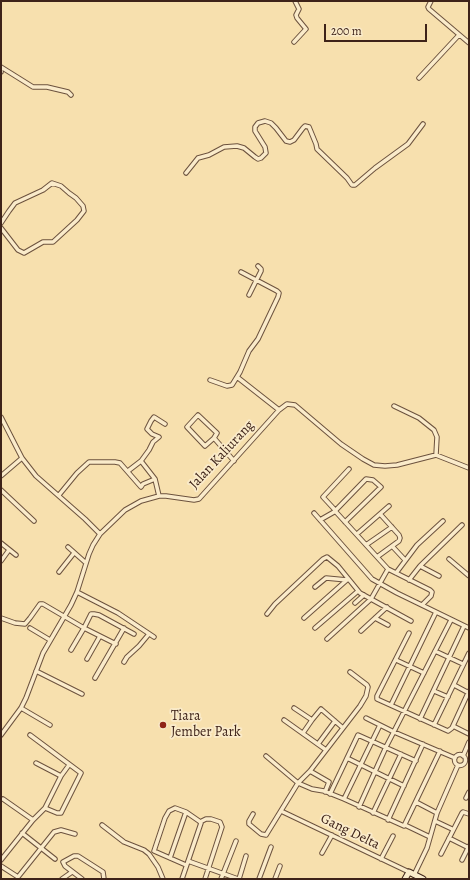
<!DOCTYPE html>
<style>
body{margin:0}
#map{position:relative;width:470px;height:880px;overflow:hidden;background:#f7e0ae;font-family:Alegreya,serif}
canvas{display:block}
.frame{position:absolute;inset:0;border:2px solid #3e2319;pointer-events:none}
.scale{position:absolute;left:324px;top:24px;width:103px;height:18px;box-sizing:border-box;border:2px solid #3e2319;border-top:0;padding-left:5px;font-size:12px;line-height:14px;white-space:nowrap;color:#3e2319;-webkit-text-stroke:3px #faebca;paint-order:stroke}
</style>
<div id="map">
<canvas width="470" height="880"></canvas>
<div class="frame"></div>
<div class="scale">200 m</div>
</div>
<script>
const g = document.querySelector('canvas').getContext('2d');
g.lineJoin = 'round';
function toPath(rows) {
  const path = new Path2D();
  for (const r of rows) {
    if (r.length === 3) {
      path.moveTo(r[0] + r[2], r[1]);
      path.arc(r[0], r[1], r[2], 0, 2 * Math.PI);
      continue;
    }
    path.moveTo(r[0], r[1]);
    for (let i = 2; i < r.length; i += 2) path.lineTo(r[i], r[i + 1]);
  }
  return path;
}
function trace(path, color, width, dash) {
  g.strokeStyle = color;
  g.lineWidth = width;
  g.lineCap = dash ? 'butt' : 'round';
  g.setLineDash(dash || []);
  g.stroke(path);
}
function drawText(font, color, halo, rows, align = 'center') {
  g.font = font + ' Alegreya,serif';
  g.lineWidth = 3.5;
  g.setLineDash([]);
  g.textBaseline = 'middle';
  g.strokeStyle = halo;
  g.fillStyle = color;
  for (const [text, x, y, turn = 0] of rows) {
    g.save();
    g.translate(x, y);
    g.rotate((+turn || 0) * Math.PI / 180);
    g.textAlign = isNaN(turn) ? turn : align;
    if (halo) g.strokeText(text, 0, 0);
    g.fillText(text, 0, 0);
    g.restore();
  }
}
const street = toPath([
 [431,1,428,7,429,9,469,43],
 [294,42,306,29,297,18,296,15,299,9,295,1],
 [1,67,33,87,47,87,68,92,71,95],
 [1,71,1,72],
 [419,78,459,35],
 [186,173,198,158,209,155,224,147,237,146,244,148,255,157,258,159,261,158,266,153,265,147,255,131,255,127,258,123,265,121,271,123,276,128,286,141,290,142,294,140,303,128,305,126,309,127,316,144,317,149,347,178,352,185,355,185,375,168,408,144,423,124],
 [1,223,9,211,15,203,43,190,52,183,61,186,69,193,76,198,83,206,84,211,77,220,53,242,43,242,24,253,18,250,1,228],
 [249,295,261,271,261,269,258,266],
 [237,377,279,410],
 [210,380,227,386,232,385,240,372,249,351,258,339,278,297,279,293,277,291,241,272],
 [394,406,419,418,434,430,437,437,436,455],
 [1,417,22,458,36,476,85,519,100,534],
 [214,438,205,446,187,427,198,415,217,433,214,438,234,461],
 [141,461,155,479,159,496],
 [128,471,141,461,149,450,153,442,159,437,152,434,147,429,151,421,154,417,165,424],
 [1,476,22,458],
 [1,490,34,521],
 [59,495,77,473,89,462,115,462,120,463,141,487,143,484,155,479],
 [335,510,323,497,349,469],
 [334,512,366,479,373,480,381,487,345,522],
 [314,513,372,579,397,593,469,628],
 [320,520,334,512,336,512,388,569,430,590,432,592,431,596,422,605],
 [357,534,389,506],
 [1,543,16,555],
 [366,545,392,527],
 [392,546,405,560],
 [68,547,86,563],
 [377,557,399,541,400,538,399,535,381,515],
 [449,559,469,576],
 [1,561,9,550],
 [420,566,439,576],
 [59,572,74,553],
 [396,573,417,545,443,521],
 [409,580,420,566,462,525],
 [315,587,326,578,347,580],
 [77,592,118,613,154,637],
 [355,603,364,595],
 [267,614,275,604,323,559,327,557,338,566,360,593,411,621],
 [1,618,15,623,25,624,30,618,40,604,43,604,84,628,71,650],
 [304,618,348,579],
 [375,618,388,625],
 [30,628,50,640],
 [315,628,358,591],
 [361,631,387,607],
 [409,633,377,696,377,699,448,731,452,728,469,691],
 [327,639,371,599,388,569],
 [116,644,84,628,91,614,94,614,99,615,134,634],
 [435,651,463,664],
 [87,659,100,636],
 [396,660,424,673],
 [124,662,127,657,139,646,149,634],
 [36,671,82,694],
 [95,678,124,628],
 [454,685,469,693],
 [434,691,448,697],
 [391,705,436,612],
 [21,708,50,725],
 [294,708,312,720,303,733],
 [366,718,394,732,455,758],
 [420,719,464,626],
 [284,720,326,750],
 [312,720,321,709,343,728],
 [434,725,469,653],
 [453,726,469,734],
 [1,735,21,708,26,698,43,653,71,605,77,592,89,554,93,545,100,534,125,510,141,501,159,496,166,496,194,500,199,499,279,410,287,404,295,405,341,444,363,459,374,465,385,466,397,465,436,455,469,468],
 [30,735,81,773,61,813,57,813,45,808],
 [318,744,335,721],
 [460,760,5.5],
 [266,756,298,783,312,789,324,791,344,799,404,826,440,751],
 [463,756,469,742],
 [347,758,404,786],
 [36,763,61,776],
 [310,771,329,782,325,792],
 [330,794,358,735,416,761],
 [466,798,469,792],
 [3,799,33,820],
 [344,799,380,725],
 [416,802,437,813],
 [359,807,386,747,451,620],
 [281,811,409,872],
 [373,813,401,754],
 [253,814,249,821,249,824,261,834,266,835,298,783,310,771,360,706,366,696,368,687,367,685,350,672],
 [388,820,423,744],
 [435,821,452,829],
 [200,822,206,819,211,819,220,822,222,827,205,879],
 [102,825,124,842,144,850,149,854,158,867,163,879],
 [405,825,430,837],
 [22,833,55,859],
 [449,838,469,848],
 [322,853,332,835],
 [441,854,462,813,463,812,469,814],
 [170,858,186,812],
 [381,859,393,836],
 [1,860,33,820,45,808,61,776,69,765],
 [462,860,469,846],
 [188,861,238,879],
 [1,866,18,877,54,832,61,830,75,834],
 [414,875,427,848,437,813,458,765],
 [62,879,72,872],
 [82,879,65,866,63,862,74,856,78,856,103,872,104,879],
 [182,879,201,823,199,821,186,812,175,808,169,811,165,818,154,851,186,865],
 [221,879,236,841],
 [239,879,246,856],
 [259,879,271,847],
 [275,879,280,866]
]);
const secondary = toPath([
 [405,879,409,872,423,879]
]);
trace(street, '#6c523e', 5.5);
trace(secondary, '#3e2319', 7);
trace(street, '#faebca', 3.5);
trace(secondary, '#faebca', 5);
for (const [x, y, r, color] of [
 [163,725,4,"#8f2418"]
]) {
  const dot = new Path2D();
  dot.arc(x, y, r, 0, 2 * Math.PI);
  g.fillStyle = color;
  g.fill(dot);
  trace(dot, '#faebca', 1.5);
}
drawText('14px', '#3e2319', '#faebca', [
 ["Jalan Kaliurang",222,455,-47],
 ["Gang Delta",350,832,26]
]);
drawText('14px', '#3e2319', '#faebca', [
 ["Tiara",171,717],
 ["Jember Park",171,733]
], 'left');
</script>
